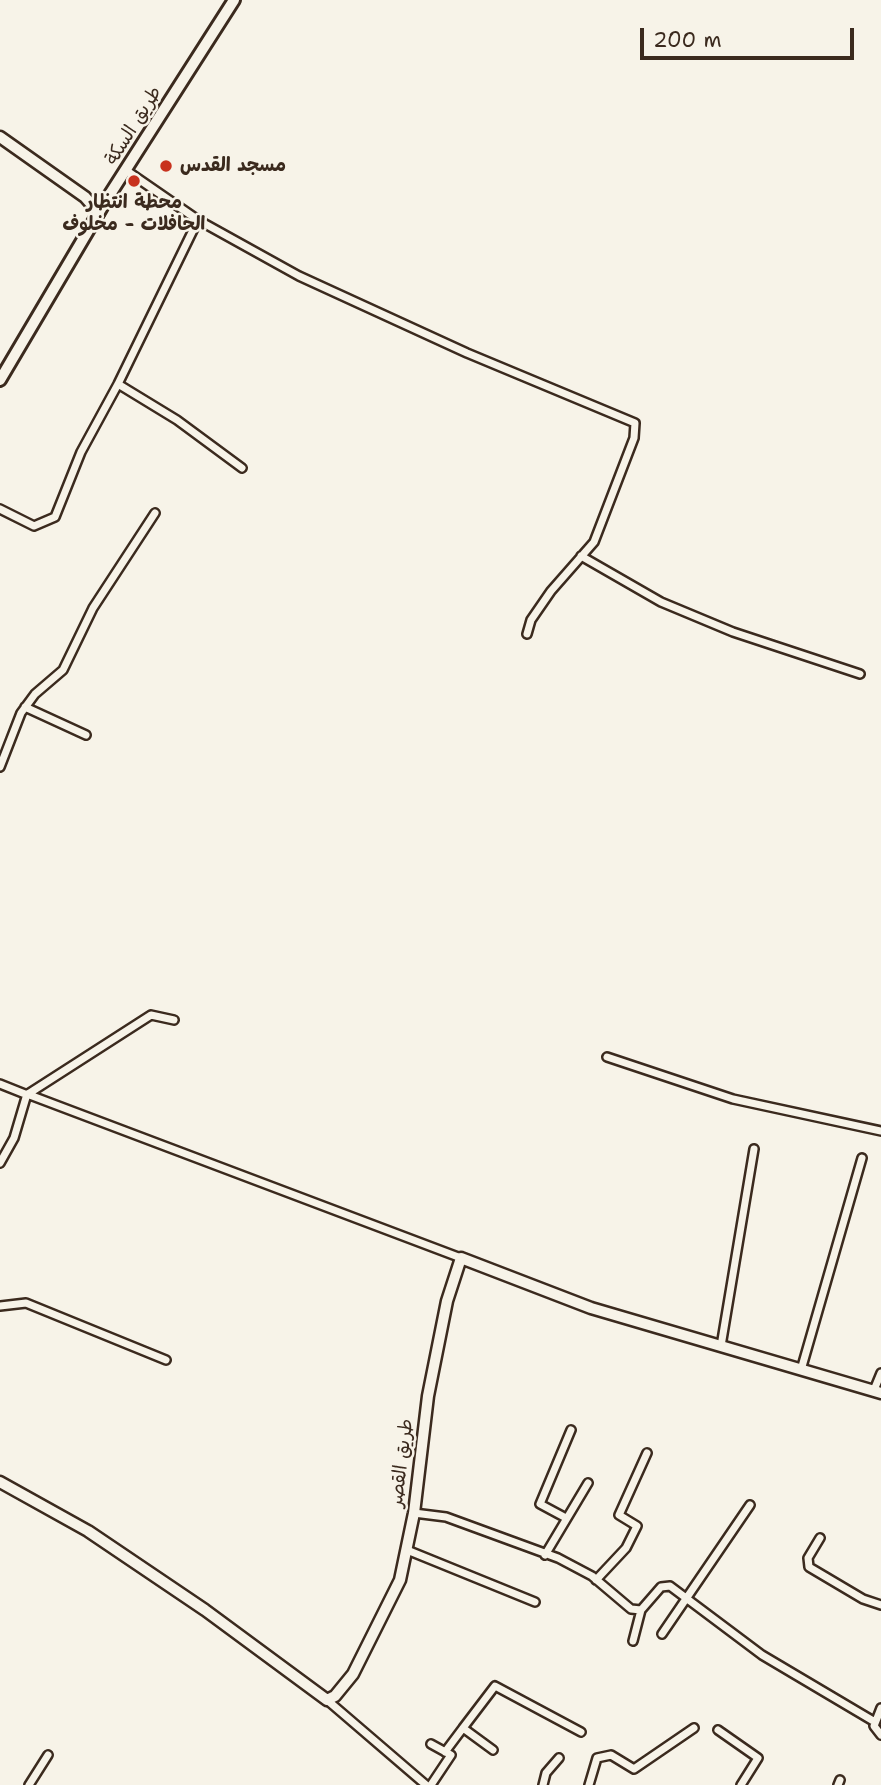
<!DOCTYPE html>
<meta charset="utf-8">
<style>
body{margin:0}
#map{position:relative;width:881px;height:1785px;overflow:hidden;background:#f7f3e8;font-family:"Shantell Sans",sans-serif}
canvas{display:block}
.scale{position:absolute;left:640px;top:28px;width:214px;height:32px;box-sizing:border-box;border:4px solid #3b2a1e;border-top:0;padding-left:9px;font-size:21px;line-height:24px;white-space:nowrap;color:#3b2a1e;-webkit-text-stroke:5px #f7f3e8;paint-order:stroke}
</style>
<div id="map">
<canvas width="881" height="1785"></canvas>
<div class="scale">200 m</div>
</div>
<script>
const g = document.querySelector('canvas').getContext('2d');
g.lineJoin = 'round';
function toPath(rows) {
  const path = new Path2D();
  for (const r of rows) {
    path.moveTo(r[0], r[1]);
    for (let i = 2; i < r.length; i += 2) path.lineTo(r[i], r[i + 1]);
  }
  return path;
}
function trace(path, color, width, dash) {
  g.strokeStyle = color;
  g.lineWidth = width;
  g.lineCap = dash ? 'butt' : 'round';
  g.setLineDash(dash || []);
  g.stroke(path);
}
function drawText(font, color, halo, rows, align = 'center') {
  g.font = font + ' "Shantell Sans","Playpen Sans Arabic",sans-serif';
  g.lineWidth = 5;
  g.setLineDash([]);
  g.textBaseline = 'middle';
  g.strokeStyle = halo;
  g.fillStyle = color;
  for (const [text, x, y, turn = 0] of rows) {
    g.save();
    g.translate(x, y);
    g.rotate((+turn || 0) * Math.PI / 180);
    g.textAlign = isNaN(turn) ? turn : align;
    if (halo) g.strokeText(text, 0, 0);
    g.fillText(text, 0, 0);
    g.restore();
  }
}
const street = toPath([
 [127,171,198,220,299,276,467,353,635,423,634,438,594,542,551,591,531,620,527,634],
 [118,384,177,420,242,468],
 [0,509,34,526,55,517,81,452,118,384,198,220],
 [581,556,661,602,733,632,860,674],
 [25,707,86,735],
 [0,767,21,713,35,694,63,670,93,608,155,513],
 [607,1057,733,1099,881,1131],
 [0,1084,25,1094],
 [28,1094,151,1015,174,1020],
 [0,1163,14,1138,27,1094,461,1258],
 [0,1306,26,1303,166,1360],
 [721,1346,754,1149],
 [801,1370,862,1158],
 [874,1390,881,1373],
 [414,1513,446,1517,558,1558,592,1576,631,1609,641,1610],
 [566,1518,540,1504,571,1430],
 [820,1538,808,1558,809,1567,863,1599,881,1605],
 [407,1550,535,1602],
 [545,1555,588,1483],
 [596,1580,626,1548,637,1526,619,1515,647,1453],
 [662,1634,750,1505],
 [633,1641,641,1610,661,1587,670,1586,762,1655,875,1722],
 [327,1700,426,1785],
 [881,1708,874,1726,881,1735],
 [463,1728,495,1686,581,1732],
 [718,1730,758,1758,741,1785],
 [431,1744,451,1755,431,1785],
 [445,1752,463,1728,493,1750],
 [29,1785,48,1755],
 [543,1785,546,1773,559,1758],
 [589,1785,597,1758,611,1755,634,1769,694,1728],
 [838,1785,840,1780]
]);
const secondary = toPath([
 [0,137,85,197,99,213],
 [0,1482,88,1531,205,1610,327,1700,335,1696,353,1674,400,1580,414,1513,428,1396,447,1301,461,1258,591,1308,881,1393]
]);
const primary = toPath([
 [0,380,105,202,234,0]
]);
trace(street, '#3b2a1e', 12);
trace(secondary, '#3b2a1e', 15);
trace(primary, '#3b2a1e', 16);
trace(street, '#f7f3e8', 7);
trace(secondary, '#f7f3e8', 10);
trace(primary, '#f7f3e8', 10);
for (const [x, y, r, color] of [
 [166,166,7,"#c8321e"],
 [134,181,7,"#c8321e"]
]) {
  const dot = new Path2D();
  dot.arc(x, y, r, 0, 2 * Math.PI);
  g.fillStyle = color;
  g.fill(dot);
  trace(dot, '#f7f3e8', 2.5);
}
drawText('19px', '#3b2a1e', '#f7f3e8', [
 ["طريق السكة",134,126,-58],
 ["طريق القصر",402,1463,-83]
]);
drawText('bold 19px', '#3b2a1e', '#f7f3e8', [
 ["مسجد القدس",180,166],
 ["محطة انتظار",134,203,"center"],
 ["الحافلات - مخلوف",134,225,"center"]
], 'left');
</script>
